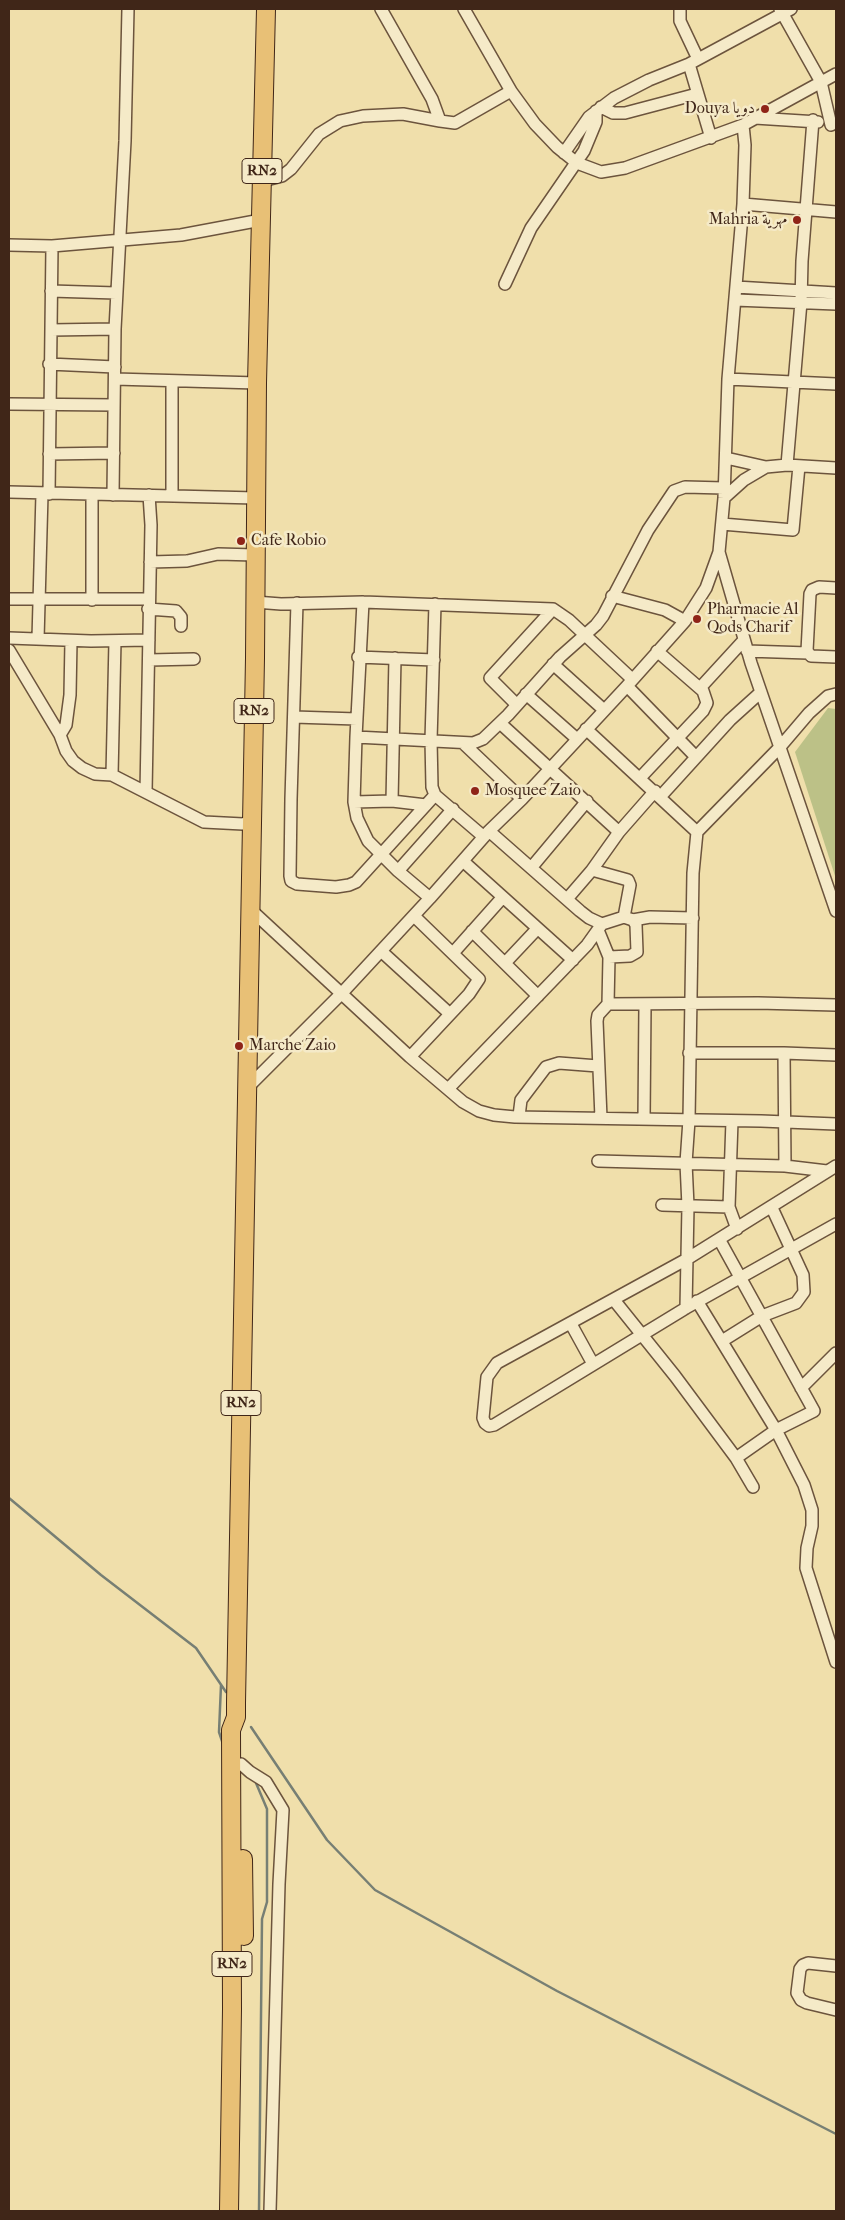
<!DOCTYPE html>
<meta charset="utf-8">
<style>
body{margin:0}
#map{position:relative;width:845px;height:2220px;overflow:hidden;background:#f0dfab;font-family:"IM FELL French Canon",serif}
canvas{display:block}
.frame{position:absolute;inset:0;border:10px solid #402618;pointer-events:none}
</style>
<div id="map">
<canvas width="845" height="2220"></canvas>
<div class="frame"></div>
</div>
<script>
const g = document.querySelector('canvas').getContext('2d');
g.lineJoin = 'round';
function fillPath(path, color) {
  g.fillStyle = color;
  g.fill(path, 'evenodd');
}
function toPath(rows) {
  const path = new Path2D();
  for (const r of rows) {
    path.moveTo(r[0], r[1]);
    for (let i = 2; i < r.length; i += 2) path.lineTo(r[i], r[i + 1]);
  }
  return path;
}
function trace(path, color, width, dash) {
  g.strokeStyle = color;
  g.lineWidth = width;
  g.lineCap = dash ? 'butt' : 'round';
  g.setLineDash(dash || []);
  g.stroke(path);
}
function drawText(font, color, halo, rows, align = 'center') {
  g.font = font + ' "IM FELL French Canon",Amiri,serif';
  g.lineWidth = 5;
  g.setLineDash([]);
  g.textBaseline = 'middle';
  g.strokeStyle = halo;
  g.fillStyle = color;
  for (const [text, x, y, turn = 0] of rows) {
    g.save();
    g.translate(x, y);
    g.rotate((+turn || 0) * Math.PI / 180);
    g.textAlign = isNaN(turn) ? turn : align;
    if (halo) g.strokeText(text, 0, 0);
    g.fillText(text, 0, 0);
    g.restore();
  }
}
fillPath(toPath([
 [828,708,836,709,836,879,795,752]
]), '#bcc187');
trace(toPath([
 [9,1498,101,1575,196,1648,226,1692],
 [221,1685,219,1732,223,1744],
 [251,1727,327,1840,375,1890,557,1991,836,2134],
 [256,1783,267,1809,267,1902,262,1919,259,2211]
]), '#777f74', 2.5);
const minor = toPath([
 [381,9,432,99,440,121,455,123,511,91],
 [464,9,511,91,535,124,557,147,577,163,601,172,625,168,743,125,836,74],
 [680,9,680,21,698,59],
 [780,9,821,82,831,125],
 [689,64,711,138],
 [601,107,613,113,625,113,697,94],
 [755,118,818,122],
 [564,153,589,117,614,98,649,80,689,64,791,9],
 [262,181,282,176,291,169,319,134,340,121,363,116,403,114,440,121],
 [743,204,836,212],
 [9,245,52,246,181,235,261,220],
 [505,284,531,228,584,151,596,122,596,111],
 [736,287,836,293],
 [51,291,116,293],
 [735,300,836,304],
 [51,330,115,329],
 [49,364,115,367],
 [115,379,257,383],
 [728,379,836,384],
 [9,404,114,405],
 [49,454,114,453],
 [726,458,766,467],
 [787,465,801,302,802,261,813,120],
 [9,492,256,498],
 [49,494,52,246],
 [113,495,115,329,125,141,128,9],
 [172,496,172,381],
 [724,498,744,480,766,467,787,465,836,468],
 [722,524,793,530,799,466],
 [719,552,751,663,836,911],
 [150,562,187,561,218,554,255,555],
 [836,588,819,587,812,590,810,594,807,651,811,656,836,657],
 [612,596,665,610,685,621],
 [9,599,149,599],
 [92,600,92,495],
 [255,602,281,604,363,602,553,609,569,620,632,679],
 [363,602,356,737,354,802,357,818,368,841,398,871,430,898],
 [297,603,291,799,290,876,291,881,297,884,336,887,349,885,356,882,435,795],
 [435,604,431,740,432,787,435,795,484,837],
 [148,609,176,611,181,617,181,626],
 [9,638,91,641,149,640],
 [38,639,42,494],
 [9,650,60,735,66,725,70,695,71,641],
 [747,651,808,653],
 [358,657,434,660],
 [149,660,194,659],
 [553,664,604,710],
 [627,686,696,757],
 [700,688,744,640],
 [526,694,577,739],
 [517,705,490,678,553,609],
 [294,717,357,719],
 [500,723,619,832,592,870,628,880,630,885,624,917],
 [586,729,697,832],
 [60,735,66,751,73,761,82,768,95,774,112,775,204,822,243,824,251,821],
 [356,737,473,743,483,739,508,715,560,657,596,625,603,616,648,530,674,491,685,487,724,488],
 [463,743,522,799],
 [112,775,115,641],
 [640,778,703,711,707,703,703,691,657,651],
 [146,792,151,525,149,495],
 [660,797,730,720,761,692],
 [392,801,395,658],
 [354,802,392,801,426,805],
 [489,831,580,911,589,918,602,924],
 [619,832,655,791],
 [464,862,573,960],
 [531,868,587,801],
 [398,871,453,809],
 [567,899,592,870],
 [250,909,410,1057,463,1102,479,1111,494,1115,515,1117,761,1121,836,1124],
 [633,920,650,917,693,918],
 [598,930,609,957,608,1004],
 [472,931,538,996],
 [381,951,450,1014],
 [453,953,502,898],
 [505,963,537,929],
 [689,1053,784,1053,836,1055],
 [784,1053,785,1166],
 [410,1057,469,994,479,979,414,916],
 [247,1088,342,993,430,898,489,831,522,799,627,686,685,621,706,588,719,552,724,498,728,379,743,204,745,145,743,125],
 [448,1089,587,945,602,924,624,917,633,920,636,925,637,952,630,956,609,957],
 [519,1116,521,1100,546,1067,559,1063,598,1066],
 [601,1118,597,1021,598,1015,608,1004,758,1003,836,1005],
 [644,1119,645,1005],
 [732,1121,729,1207,737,1229],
 [598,1161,785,1166,827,1171],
 [836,1166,687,1259,497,1363,487,1377,483,1418,485,1423,489,1426,494,1425,686,1308,836,1224],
 [662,1205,729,1207],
 [719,1239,814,1411,776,1430,736,1458],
 [614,1300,675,1376,736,1458,753,1487],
 [697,1301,776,1430,804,1485,812,1510,812,1526,807,1548,806,1568,836,1662],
 [686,1308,688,1206,686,1163,689,1120,693,873,697,832,780,747,809,713,828,696,836,694],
 [571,1324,593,1364],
 [722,1341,762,1316,796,1303,804,1292,803,1275,772,1208],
 [801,1388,836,1353],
 [241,1764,250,1772,266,1782,283,1810,279,1884,270,2211],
 [836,1966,808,1963,803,1965,800,1969,797,1993,801,2000,807,2003,836,2010]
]);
const highway = toPath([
 [243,1859,244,1936],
 [229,2211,232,2009,231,1730,236,1717,236,1702,255,658,257,383,266,9]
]);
trace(minor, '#6c543d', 14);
trace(highway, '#402618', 20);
trace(minor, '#f5eac8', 11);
trace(highway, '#e8c076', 18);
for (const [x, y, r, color] of [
 [765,109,5,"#8f2418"],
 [797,220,5,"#8f2418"],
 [241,541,5,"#8f2418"],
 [697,619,5,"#8f2418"],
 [475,791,5,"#8f2418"],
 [239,1046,5,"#8f2418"]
]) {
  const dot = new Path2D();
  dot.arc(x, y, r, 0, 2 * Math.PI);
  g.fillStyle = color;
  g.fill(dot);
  trace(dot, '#f5eac8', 2);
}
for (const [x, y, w] of [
 [262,171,40],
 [254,711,40],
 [241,1403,40],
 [232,1964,40]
]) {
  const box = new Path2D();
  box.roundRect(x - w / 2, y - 12.5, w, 25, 4);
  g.fillStyle = '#f5eac8';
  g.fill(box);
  trace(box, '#402618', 1);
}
drawText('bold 15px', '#402618', null, [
 ["RN2",262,171],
 ["RN2",254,711],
 ["RN2",241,1403],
 ["RN2",232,1964]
]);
drawText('16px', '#402618', '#f5eac8', [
 ["Douya دويا",755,109,"right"],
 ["Mahria مهرية",787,220,"right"],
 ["Cafe Robio",251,541],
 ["Pharmacie Al",707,610],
 ["Qods Charif",707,628],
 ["Mosquee Zaio",485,791],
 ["Marche Zaio",249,1046]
], 'left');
</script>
